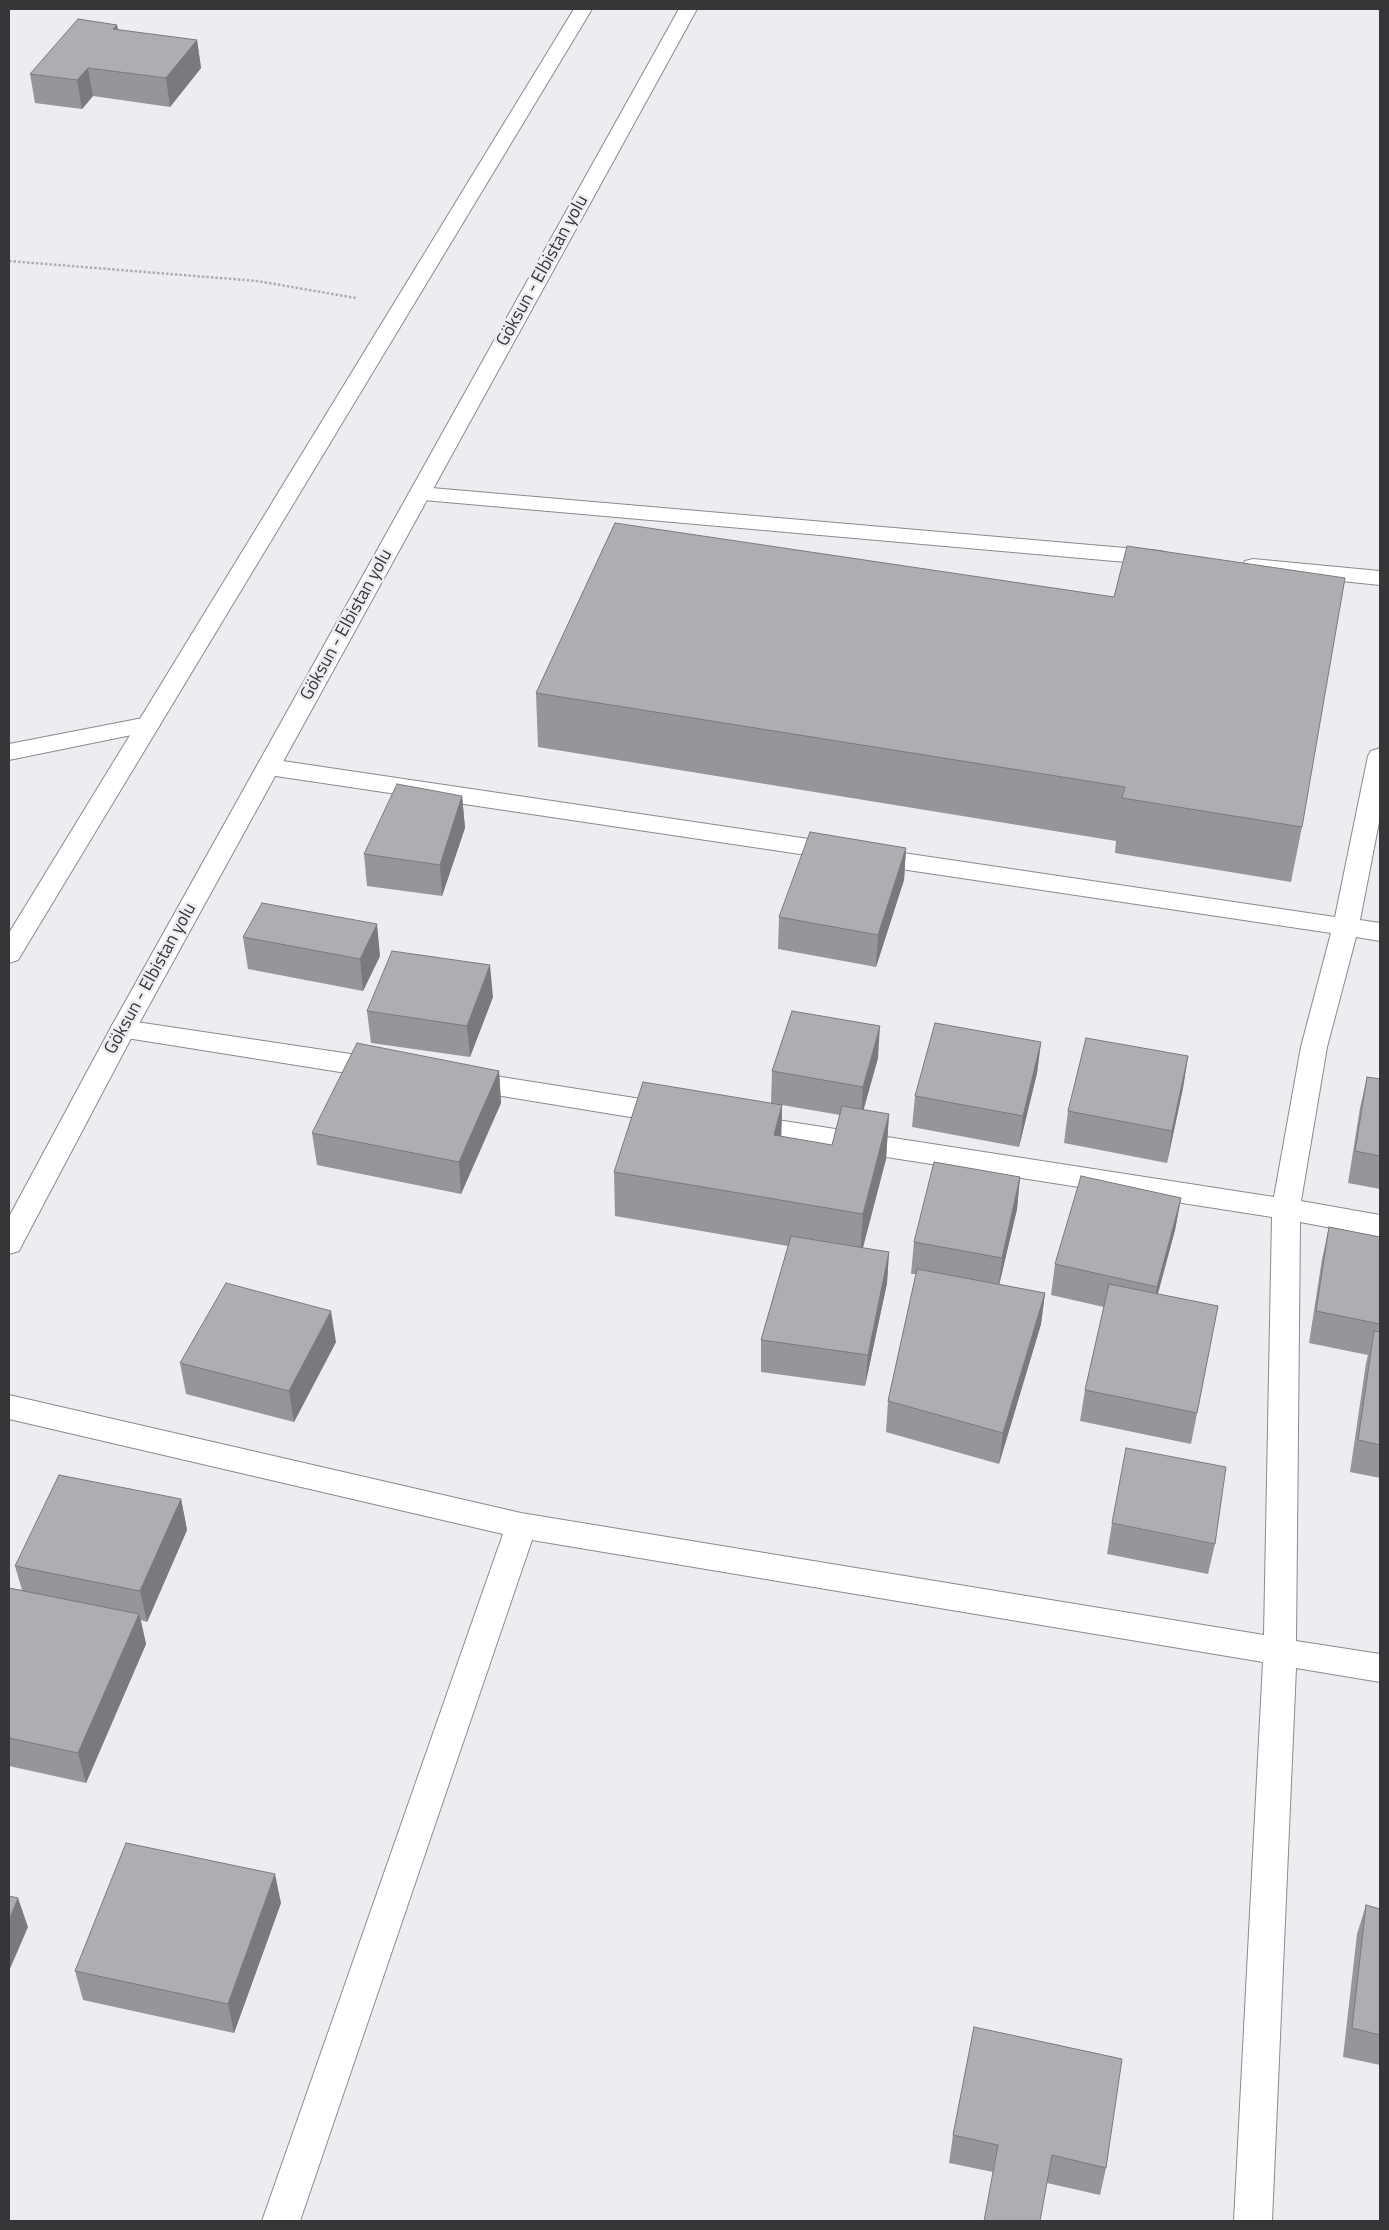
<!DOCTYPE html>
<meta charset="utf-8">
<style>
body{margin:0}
#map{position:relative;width:1389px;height:2230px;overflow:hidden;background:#ececf1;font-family:"Titillium Web",sans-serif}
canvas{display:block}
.frame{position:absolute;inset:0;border:10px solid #363638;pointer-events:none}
</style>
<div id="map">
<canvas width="1389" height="2230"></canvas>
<div class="frame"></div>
</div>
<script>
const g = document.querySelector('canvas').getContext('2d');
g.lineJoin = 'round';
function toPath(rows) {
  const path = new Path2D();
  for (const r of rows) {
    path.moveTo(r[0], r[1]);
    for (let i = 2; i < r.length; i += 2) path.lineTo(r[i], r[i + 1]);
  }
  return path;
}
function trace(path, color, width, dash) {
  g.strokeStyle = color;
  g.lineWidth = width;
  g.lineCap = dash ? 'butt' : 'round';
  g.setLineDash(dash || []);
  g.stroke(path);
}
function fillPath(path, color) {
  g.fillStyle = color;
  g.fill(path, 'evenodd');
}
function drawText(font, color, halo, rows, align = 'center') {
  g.font = font + ' "Titillium Web",sans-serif';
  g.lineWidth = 5;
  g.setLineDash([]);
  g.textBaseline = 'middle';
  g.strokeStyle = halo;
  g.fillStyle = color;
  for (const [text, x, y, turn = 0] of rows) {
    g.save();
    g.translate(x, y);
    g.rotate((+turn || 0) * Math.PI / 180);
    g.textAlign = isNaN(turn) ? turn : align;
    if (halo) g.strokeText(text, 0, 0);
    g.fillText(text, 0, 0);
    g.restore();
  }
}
const service = toPath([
 [148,717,156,720,160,725,156,730,9,760,9,744,148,717]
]);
const minor = toPath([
 [420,487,1160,551,1168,553,1171,558,1168,563,1160,565,412,499,409,494,412,489,420,487],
 [1253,559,1380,571,1380,585,1245,571,1242,566,1245,561,1253,559],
 [1380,748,1380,817,1360,920,1380,923,1380,941,1356,937,1327,1047,1301,1201,1380,1215,1380,1237,1300,1222,1296,1641,1380,1654,1380,1682,1296,1668,1272,2221,1234,2221,1263,1662,532,1540,300,2221,262,2221,503,1534,9,1419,9,1395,521,1513,1264,1635,1272,1217,745,1135,735,1132,731,1125,735,1118,745,1115,1274,1197,1301,1047,1331,933,269,775,260,773,257,767,260,761,269,759,1335,917,1368,756,1371,751,1380,748],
 [123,1020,384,1059,394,1062,398,1069,394,1076,384,1079,114,1036,110,1029,114,1022,123,1020],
 [463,1071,673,1104,683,1107,687,1114,683,1121,673,1124,453,1088,449,1081,453,1074,463,1071]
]);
const trunk = toPath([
 [574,9,592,9,18,960,9,963,9,933,574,9],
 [679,9,697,9,136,1029,23,1243,19,1251,9,1254,9,1217,110,1029,679,9]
]);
trace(service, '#8a8a8f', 2);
trace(minor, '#8a8a8f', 2);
trace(trunk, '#8a8a8f', 2);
trace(toPath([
 [9,261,257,281,356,298]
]), '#aeaeb2', 2.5, [2.5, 2]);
fillPath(service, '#fff');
fillPath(minor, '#fff');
fillPath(trunk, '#fff');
fillPath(toPath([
 [117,25,118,30,197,40,201,68,170,107,93,96,82,109,35,103,30,74],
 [615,523,1302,827,1291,882,1115,853,1116,841,538,747,536,693],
 [462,796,465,828,442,896,367,886,364,854],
 [906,848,904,880,876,967,778,949,779,917],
 [243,937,380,956,363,991,248,969],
 [493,997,470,1057,371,1043,367,1011],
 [1041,1042,1037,1073,1019,1147,912,1127,915,1096],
 [1188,1056,1183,1088,1167,1163,1064,1143,1068,1111],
 [878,1058,863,1110,889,1114,886,1159,863,1248,889,1252,887,1283,865,1386,761,1372,761,1340,788,1246,615,1216,614,1172,771,1103,772,1071],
 [782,1105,840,1115,832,1145,781,1137],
 [499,1071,501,1103,461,1194,317,1165,312,1133],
 [1367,1077,1380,1079,1380,1189,1348,1183,1360,1108],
 [1020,1177,1017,1209,999,1284,1045,1293,1041,1324,999,1464,886,1432,888,1401,916,1274,911,1274,914,1242],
 [1181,1198,1175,1230,1158,1294,1218,1306,1191,1444,1080,1421,1085,1390,1104,1307,1051,1295,1055,1264],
 [1329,1227,1380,1237,1380,1478,1350,1472,1366,1363,1368,1355,1309,1343,1322,1259],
 [336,1342,294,1422,186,1394,180,1363],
 [181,1499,187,1530,147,1622,141,1620,146,1644,86,1783,9,1766,9,1588,22,1590,15,1566],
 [1112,1523,1215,1544,1208,1574,1107,1554],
 [281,1903,234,2033,83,2000,75,1971],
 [1366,1905,1380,1909,1380,2065,1343,2057,1357,1934],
 [974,2027,1106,2168,1100,2195,1047,2183,993,2172,949,2163,953,2135]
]), '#959699');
fillPath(toPath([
 [117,25,121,53,113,29],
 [197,40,201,68,170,107,166,78],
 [88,68,93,96,82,109,77,80],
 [462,796,465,828,442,896,440,865],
 [906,848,904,880,876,967,878,935],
 [377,924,380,956,363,991,360,959],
 [490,965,493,997,470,1057,467,1026],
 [880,1026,878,1058,861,1119,863,1087],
 [1041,1042,1037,1073,1019,1147,1023,1116],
 [1188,1056,1183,1088,1167,1163,1172,1131],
 [499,1071,501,1103,461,1194,459,1162],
 [782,1105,781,1149,774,1135],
 [889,1114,886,1159,860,1258,863,1214],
 [1020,1177,1017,1209,998,1290,1002,1258],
 [1181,1198,1175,1230,1151,1318,1157,1287],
 [889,1252,887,1283,865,1386,868,1355],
 [1045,1293,1041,1324,999,1464,1003,1433],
 [331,1311,336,1342,294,1422,289,1391],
 [181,1499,187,1530,147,1622,140,1591],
 [139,1614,146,1644,86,1783,78,1753],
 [275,1874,281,1903,234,2033,228,2004],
 [18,1898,28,1927,9,1971,9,1920]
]), '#797a7d');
const building = toPath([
 [78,19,117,25,113,29,197,40,166,78,88,68,77,80,30,74,78,19],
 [615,523,1114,597,1127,546,1345,578,1302,827,1122,798,1125,787,536,693,615,523],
 [397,784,462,796,440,865,364,854,397,784],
 [810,832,906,848,878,935,779,917,810,832],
 [262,903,377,924,360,959,243,937,262,903],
 [392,951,490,965,467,1026,367,1011,392,951],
 [792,1011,880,1026,863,1087,772,1071,792,1011],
 [935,1023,1041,1042,1023,1116,915,1096,935,1023],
 [1086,1038,1188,1056,1172,1131,1068,1111,1086,1038],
 [357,1043,499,1071,459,1162,312,1133,357,1043],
 [1367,1077,1380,1079,1380,1156,1355,1151,1367,1077],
 [643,1082,782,1105,774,1135,832,1145,842,1106,889,1114,863,1214,614,1172,643,1082],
 [934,1162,1020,1177,1002,1258,914,1242,934,1162],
 [1081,1176,1181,1198,1157,1287,1055,1264,1081,1176],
 [1329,1227,1380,1237,1380,1324,1316,1311,1329,1227],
 [791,1236,889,1252,868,1355,761,1340,791,1236],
 [917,1269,1045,1293,1003,1433,888,1401,917,1269],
 [226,1283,331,1311,289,1391,180,1363,226,1283],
 [1109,1284,1218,1306,1197,1413,1085,1390,1109,1284],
 [1374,1331,1380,1332,1380,1445,1358,1440,1374,1331],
 [1126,1448,1226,1467,1215,1544,1112,1523,1126,1448],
 [59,1475,181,1499,140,1591,15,1566,59,1475],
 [9,1588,139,1614,78,1753,9,1738,9,1588],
 [126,1843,275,1874,228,2004,75,1971,126,1843],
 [9,1896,18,1898,9,1920,9,1896],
 [1366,1905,1380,1909,1380,2035,1352,2028,1366,1905],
 [974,2027,1122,2059,1106,2168,1052,2155,1040,2221,984,2221,998,2145,953,2135,974,2027]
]);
fillPath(building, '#adaeb2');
trace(building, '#797a7d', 1);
drawText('18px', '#363638', '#ececf1', [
 ["Göksun - Elbistan yolu",543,271,-61],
 ["Göksun - Elbistan yolu",347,625,-61],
 ["Göksun - Elbistan yolu",151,979,-61]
]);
</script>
